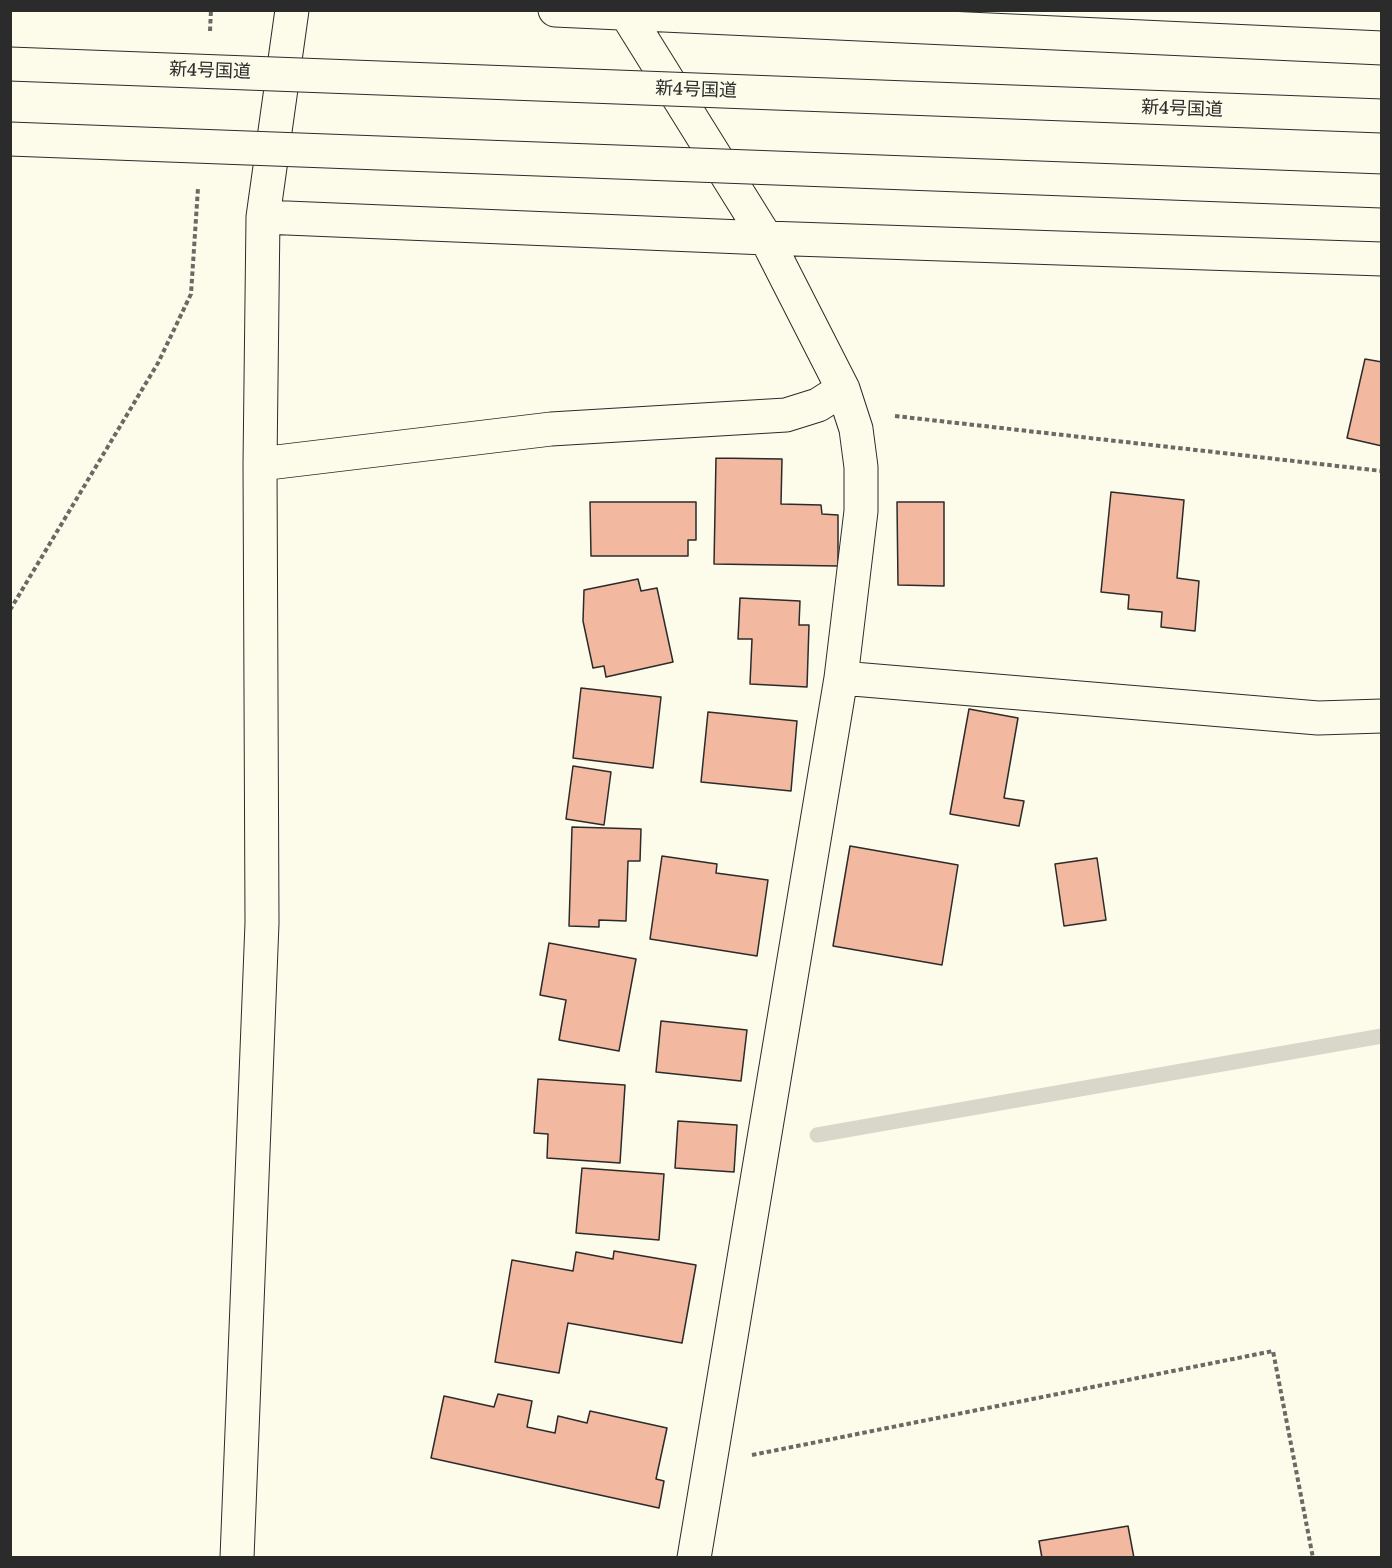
<!DOCTYPE html>
<meta charset="utf-8">
<style>
body{margin:0}
#map{position:relative;width:1392px;height:1568px;overflow:hidden;background:#fdfbea;font-family:Literata,serif}
canvas{display:block}
.frame{position:absolute;inset:0;border:12px solid #2b2b2b;pointer-events:none}
</style>
<div id="map">
<canvas width="1392" height="1568"></canvas>
<div class="frame"></div>
</div>
<script>
const g = document.querySelector('canvas').getContext('2d');
g.lineJoin = 'round';
function toPath(rows) {
  const path = new Path2D();
  for (const r of rows) {
    path.moveTo(r[0], r[1]);
    for (let i = 2; i < r.length; i += 2) path.lineTo(r[i], r[i + 1]);
  }
  return path;
}
function trace(path, color, width, dash) {
  g.strokeStyle = color;
  g.lineWidth = width;
  g.lineCap = dash ? 'butt' : 'round';
  g.setLineDash(dash || []);
  g.stroke(path);
}
function fillPath(path, color) {
  g.fillStyle = color;
  g.fill(path, 'evenodd');
}
function drawText(font, color, halo, rows, align = 'center') {
  g.font = font + ' Literata,"Noto Sans JP",serif';
  g.lineWidth = 4.5;
  g.setLineDash([]);
  g.textBaseline = 'middle';
  g.strokeStyle = halo;
  g.fillStyle = color;
  for (const [text, x, y, turn = 0] of rows) {
    g.save();
    g.translate(x, y);
    g.rotate((+turn || 0) * Math.PI / 180);
    g.textAlign = isNaN(turn) ? turn : align;
    if (halo) g.strokeText(text, 0, 0);
    g.fillText(text, 0, 0);
    g.restore();
  }
}
trace(toPath([
 [817,1135,1382,1036]
]), '#d8d7c9', 15);
const building = toPath([
 [1365,359,1382,362,1382,446,1347,438,1365,359],
 [716,458,782,459,781,504,821,505,822,514,838,515,838,566,714,564,716,458],
 [1111,492,1184,500,1177,578,1199,581,1195,631,1161,627,1162,612,1128,609,1129,595,1101,592,1111,492],
 [590,502,696,502,696,540,688,540,688,556,591,556,590,502],
 [897,502,944,502,944,586,898,585,897,502],
 [638,579,641,591,657,588,673,662,606,677,604,666,593,668,583,621,584,590,638,579],
 [740,598,800,601,799,625,809,625,807,687,750,684,752,639,738,639,740,598],
 [581,688,661,697,653,768,573,758,581,688],
 [969,709,1018,718,1004,798,1024,801,1019,826,950,814,969,709],
 [708,712,797,721,791,791,701,782,708,712],
 [573,766,611,772,604,825,566,819,573,766],
 [572,827,641,829,640,861,628,861,626,921,599,920,599,927,569,926,572,827],
 [850,846,958,865,942,965,833,946,850,846],
 [662,856,717,864,716,873,768,880,757,956,650,939,662,856],
 [1097,858,1106,920,1064,926,1055,864,1097,858],
 [549,943,636,959,619,1051,559,1040,566,1000,540,995,549,943],
 [661,1021,747,1030,741,1081,656,1072,661,1021],
 [538,1079,625,1085,620,1163,547,1158,548,1134,534,1133,538,1079],
 [678,1121,737,1125,734,1172,675,1168,678,1121],
 [582,1168,664,1174,659,1240,576,1233,582,1168],
 [614,1251,696,1265,682,1343,568,1323,559,1373,495,1362,512,1260,573,1271,576,1252,613,1259,614,1251],
 [498,1394,532,1401,527,1427,555,1433,558,1416,587,1423,590,1411,667,1428,656,1479,664,1481,659,1508,431,1458,444,1396,494,1407,498,1394],
 [1128,1526,1134,1558,1042,1558,1039,1541,1128,1526]
]);
fillPath(building, '#f2b8a0');
trace(building, '#2b2b2b', 1.5);
const minor = toPath([
 [555,10,1382,48],
 [624,10,766,238,843,389,856,429,861,467,861,511,841,678,694,1558],
 [263,217,766,238,1382,259],
 [260,464,551,429,786,415,818,405,843,389],
 [841,678,1318,718,1382,716],
 [237,1558,262,923,260,464,263,217,292,10]
]);
trace(minor, '#2b2b2b', 35);
trace(toPath([
 [210,31,211,10],
 [895,416,1382,471],
 [10,610,158,363,191,294,198,188],
 [752,1455,1273,1351,1313,1558]
]), '#6a6964', 4, [4.5, 3]);
trace(minor, '#fdfbea', 33);
const highwayBridge = toPath([
 [10,64,1382,116],
 [10,139,1382,191]
]);
trace(highwayBridge, '#2b2b2b', 35, []);
trace(highwayBridge, '#fdfbea', 33);
drawText('18px', '#2b2b2b', '#fdfbea', [
 ["新4号国道",210,71,2],
 ["新4号国道",696,90,2],
 ["新4号国道",1182,109,2]
]);
</script>
